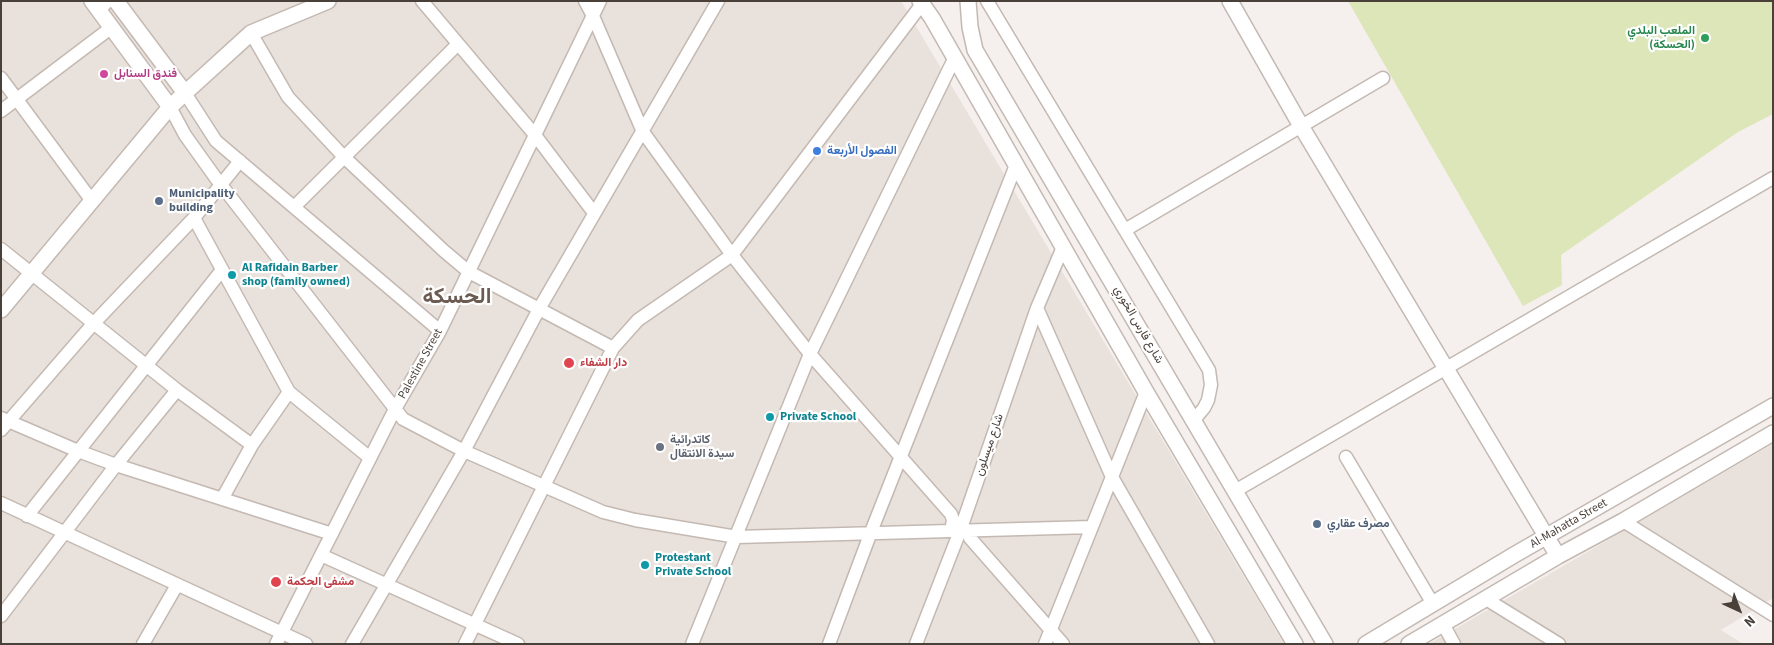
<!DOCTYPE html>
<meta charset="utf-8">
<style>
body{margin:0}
#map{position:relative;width:1774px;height:645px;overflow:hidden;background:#f5f0ed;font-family:"Source Sans 3",sans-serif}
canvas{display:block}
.frame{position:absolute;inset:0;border:2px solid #4a403a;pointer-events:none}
.north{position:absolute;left:1714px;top:585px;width:50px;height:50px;-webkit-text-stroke:4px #fff;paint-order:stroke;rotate:137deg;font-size:14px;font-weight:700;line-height:20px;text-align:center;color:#4a403a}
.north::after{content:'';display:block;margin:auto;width:18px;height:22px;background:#4a403a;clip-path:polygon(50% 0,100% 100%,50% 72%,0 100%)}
</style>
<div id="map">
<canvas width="1774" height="645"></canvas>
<div class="frame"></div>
<div class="north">N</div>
</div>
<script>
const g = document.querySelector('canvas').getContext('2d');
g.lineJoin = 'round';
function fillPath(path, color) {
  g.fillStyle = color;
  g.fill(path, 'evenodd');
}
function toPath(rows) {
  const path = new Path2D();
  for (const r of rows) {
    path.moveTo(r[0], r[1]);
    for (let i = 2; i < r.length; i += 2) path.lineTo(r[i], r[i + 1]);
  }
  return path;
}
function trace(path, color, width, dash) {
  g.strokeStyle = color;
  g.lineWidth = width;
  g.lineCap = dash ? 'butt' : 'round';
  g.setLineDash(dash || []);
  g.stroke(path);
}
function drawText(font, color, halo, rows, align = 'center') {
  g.font = font + ' "Source Sans 3",Vazirmatn,sans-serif';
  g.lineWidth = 4.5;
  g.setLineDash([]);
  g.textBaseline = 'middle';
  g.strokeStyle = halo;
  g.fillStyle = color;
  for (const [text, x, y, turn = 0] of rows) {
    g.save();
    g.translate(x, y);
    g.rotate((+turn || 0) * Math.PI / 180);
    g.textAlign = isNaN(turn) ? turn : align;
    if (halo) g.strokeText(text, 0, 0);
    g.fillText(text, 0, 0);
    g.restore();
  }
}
fillPath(toPath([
 [1,1,901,1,1284,644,1,644],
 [1773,444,1773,598,1721,630,1743,644,1429,644]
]), '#e9e1db');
fillPath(toPath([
 [1348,1,1773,1,1773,114,1738,132,1561,255,1562,285,1523,306]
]), '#dde6b8');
const minor = toPath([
 [422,1,535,135,594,213],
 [585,1,593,16,643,132,732,255,810,354,951,514,953,520,951,531],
 [987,1,1209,370,1211,385,1208,400,1204,408,1194,420],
 [99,10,108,1],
 [251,33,288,97,344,157,444,251,469,272,613,348],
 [1,78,92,201],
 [185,93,216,141,440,331],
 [170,107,185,135,215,177,403,419,464,451,603,512,635,520,737,537,1092,527],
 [1,111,112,27],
 [294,207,458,44],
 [194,218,289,392,370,458],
 [1125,230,1383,78],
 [1,249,177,390,252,445],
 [1037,308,1112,477,1208,644],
 [1,418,78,451,116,465,332,534],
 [1,430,93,324,194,218,240,161],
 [1346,457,1433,604],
 [1235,491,1773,178],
 [222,499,252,445,289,392],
 [1,503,306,644],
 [27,516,222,270],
 [1623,521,1773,615],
 [968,531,970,538,1063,644],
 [321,555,518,644],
 [1486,599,1559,644],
 [1,616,116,465,177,390],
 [1443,624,1454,644],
 [143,644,177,585],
 [276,644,395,409,440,331,600,1],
 [352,644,464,451,539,309,718,1],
 [465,644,613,348,638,320,732,255,922,4],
 [692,644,810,354,955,57],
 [829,644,871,532,1016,165],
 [916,644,960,531,1037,308,1063,247],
 [1045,644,1146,392]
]);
const tertiary = toPath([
 [92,1,170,107],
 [116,1,185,93],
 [920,1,932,18,1146,392,1295,644],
 [968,1,970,27,975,50,1325,644],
 [1230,1,1301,126,1558,556],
 [1,310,170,107,185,93,251,33,328,1],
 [1366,644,1514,555,1773,406],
 [1409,644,1558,556,1623,521,1773,433]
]);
trace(minor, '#c4b9b2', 15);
trace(tertiary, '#c4b9b2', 18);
trace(minor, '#fff', 12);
trace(tertiary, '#fff', 15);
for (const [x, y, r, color] of [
 [1705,38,5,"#2e9e5b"],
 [104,74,5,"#d1479c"],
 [817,151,5,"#3f7fe0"],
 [159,201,5,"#5c6f8a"],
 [232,275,5,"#0f9aa8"],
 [569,363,6,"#e0444e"],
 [770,417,5,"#0f9aa8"],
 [660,447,5,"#6b7280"],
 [1317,524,5,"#5c6f8a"],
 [645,565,5,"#0f9aa8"],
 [276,582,6,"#e0444e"]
]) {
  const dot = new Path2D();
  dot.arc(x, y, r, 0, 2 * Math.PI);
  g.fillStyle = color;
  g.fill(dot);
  trace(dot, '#fff', 2);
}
drawText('bold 12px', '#27864d', '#fff', [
 ["الملعب البلدي",1695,31],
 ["(الحسكة)",1695,45]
], 'right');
drawText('bold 12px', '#b23c85', '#fff', [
 ["فندق السنابل",114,74]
], 'left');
drawText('bold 12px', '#366cbe', '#fff', [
 ["الفصول الأربعة",827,151]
], 'left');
drawText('bold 12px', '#4e5e75', '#fff', [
 ["Municipality",169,194],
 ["building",169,208],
 ["مصرف عقاري",1327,524]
], 'left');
drawText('bold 12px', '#0d838f', '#fff', [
 ["Al Rafidain Barber",242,268],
 ["shop (family owned)",242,282],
 ["Private School",780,417],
 ["Protestant",655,558],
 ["Private School",655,572]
], 'left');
drawText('12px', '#4a403a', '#fff', [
 ["شارع فارس الخوري",1138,325,60],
 ["Palestine Street",421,364,-61],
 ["شارع ميسلون",990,445,-71],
 ["Al-Mahatta Street",1569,524,-30]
]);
drawText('bold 12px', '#be3a42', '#fff', [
 ["دار الشفاء",580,363],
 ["مشفى الحكمة",287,582]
], 'left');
drawText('bold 12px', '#5b616d', '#fff', [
 ["كاتدرائية",670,440],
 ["سيدة الانتقال",670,454]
], 'left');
drawText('bold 22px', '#6c5b52', '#fff', [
 ["الحسكة",457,298]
]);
</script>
